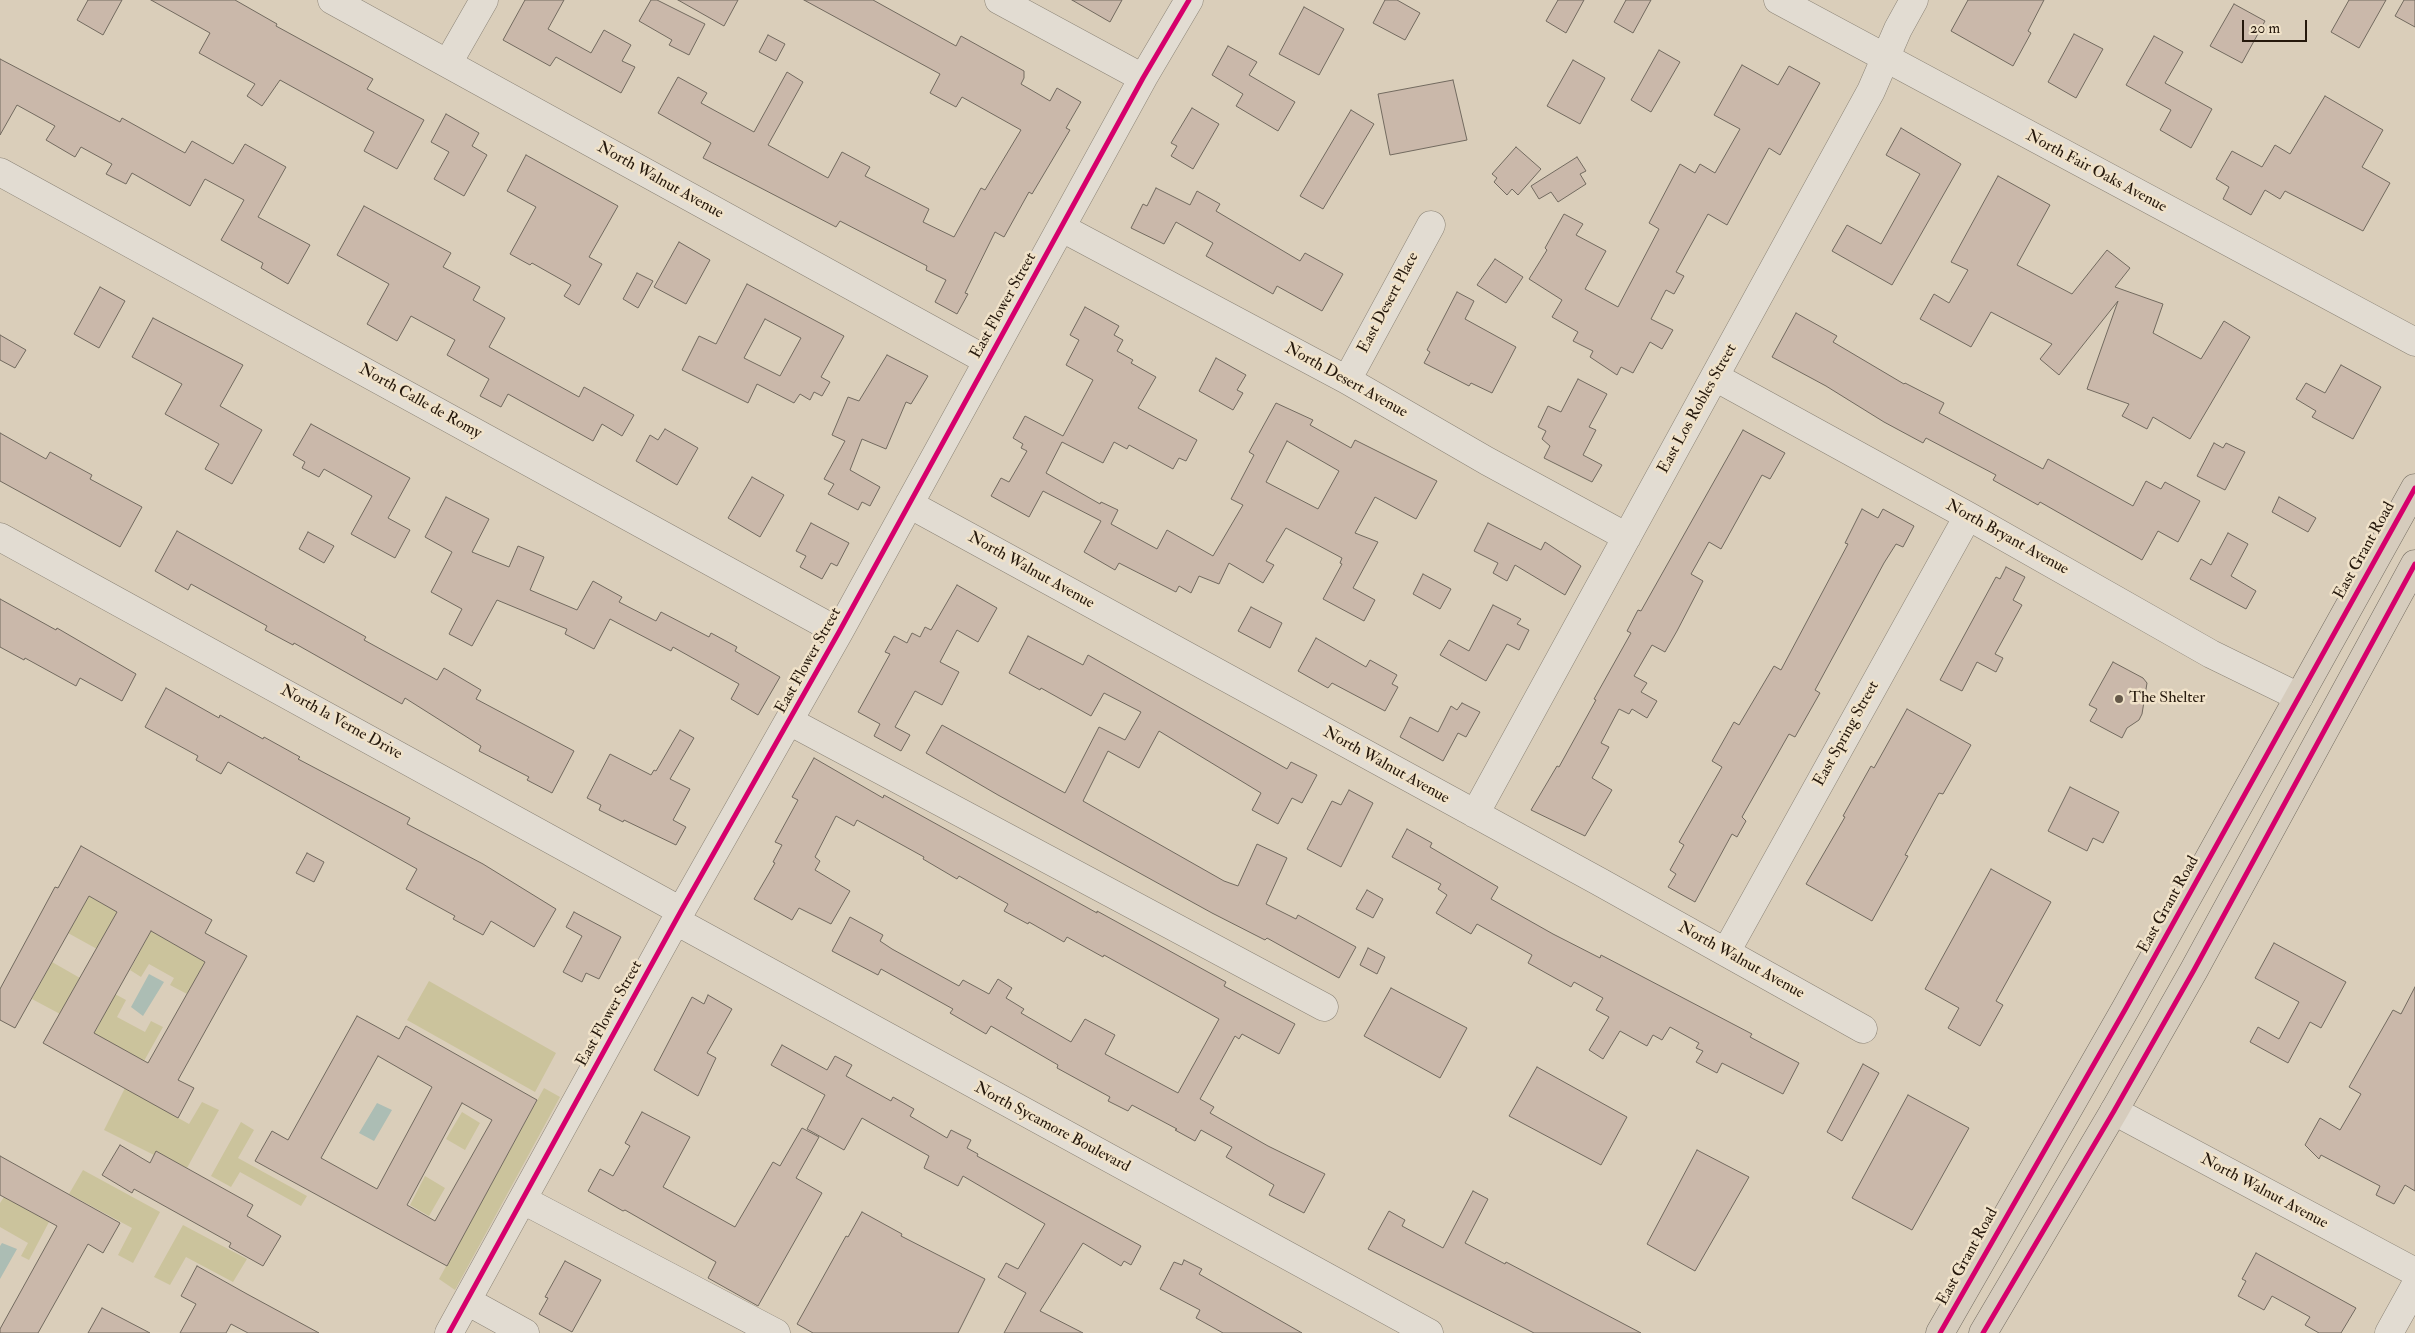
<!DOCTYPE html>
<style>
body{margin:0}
#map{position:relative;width:2415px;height:1333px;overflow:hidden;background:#daceba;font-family:"IM FELL Double Pica",serif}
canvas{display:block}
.scale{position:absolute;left:2242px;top:20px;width:65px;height:22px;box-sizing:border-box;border:2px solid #25180c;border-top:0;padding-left:6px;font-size:15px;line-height:18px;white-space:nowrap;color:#25180c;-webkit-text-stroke:4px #f0e2c9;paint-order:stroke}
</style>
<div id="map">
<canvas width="2415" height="1333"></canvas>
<div class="scale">20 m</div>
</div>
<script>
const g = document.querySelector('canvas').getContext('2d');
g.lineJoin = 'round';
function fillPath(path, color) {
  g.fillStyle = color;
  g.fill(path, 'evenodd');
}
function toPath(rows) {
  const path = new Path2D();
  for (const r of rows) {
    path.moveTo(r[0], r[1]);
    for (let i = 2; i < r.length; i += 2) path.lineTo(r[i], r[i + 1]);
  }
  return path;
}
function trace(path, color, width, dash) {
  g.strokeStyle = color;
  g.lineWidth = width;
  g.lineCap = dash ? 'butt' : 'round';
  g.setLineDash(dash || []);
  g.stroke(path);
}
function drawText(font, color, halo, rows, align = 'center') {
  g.font = font + ' "IM FELL Double Pica",serif';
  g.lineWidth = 5;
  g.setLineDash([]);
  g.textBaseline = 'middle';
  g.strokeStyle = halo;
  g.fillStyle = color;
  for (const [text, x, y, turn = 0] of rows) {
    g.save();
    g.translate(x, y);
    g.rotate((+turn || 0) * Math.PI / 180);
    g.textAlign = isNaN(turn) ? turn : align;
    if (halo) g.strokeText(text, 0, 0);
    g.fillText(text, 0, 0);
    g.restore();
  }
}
fillPath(toPath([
 [89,896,117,912,97,949,68,933],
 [151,931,205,962,187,994,170,985,174,978,149,964,141,977,130,970],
 [52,962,80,978,60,1014,32,999],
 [429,981,556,1053,535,1092,407,1020],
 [115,994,126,1000,117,1017,145,1032,151,1021,163,1027,144,1061,94,1034],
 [125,1088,189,1124,202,1102,219,1110,187,1168,156,1152,154,1155,104,1130],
 [544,1088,560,1097,455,1290,439,1279],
 [462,1112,480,1123,465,1150,446,1139],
 [241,1122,254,1130,238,1158,307,1196,301,1206,240,1172,231,1187,211,1176],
 [83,1170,160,1212,133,1263,118,1255,132,1228,69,1194],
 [425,1176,445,1188,429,1216,410,1205],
 [4,1197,49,1222,29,1260,21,1256,28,1243,0,1227,0,1203],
 [183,1225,247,1259,233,1282,186,1257,170,1285,154,1277]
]), '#cbc39c');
fillPath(toPath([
 [149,974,164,982,143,1016,131,1007],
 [377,1103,392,1110,374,1141,359,1133],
 [2,1243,17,1249,0,1279,0,1246]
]), '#acbdb4');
const building = toPath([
 [88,0,122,0,103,35,77,20,88,0],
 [151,0,235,0,277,24,276,26,373,79,367,89,424,120,397,169,364,151,374,132,280,80,262,106,247,96,255,84,199,53,210,33,151,0],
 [525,0,564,0,548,29,591,53,604,30,631,45,622,61,635,67,621,93,556,57,550,66,503,40,525,0],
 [651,0,657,0,705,24,689,55,669,45,672,40,639,21,651,0],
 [678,0,738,0,724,26,678,0],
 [804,0,873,0,956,46,961,36,1024,71,1024,78,1021,84,1050,101,1057,88,1081,102,1066,128,1070,130,1032,194,1029,192,1004,237,995,232,965,293,968,294,957,314,935,302,946,280,926,270,927,266,840,221,836,227,703,158,711,143,658,113,678,77,707,93,701,103,754,132,787,72,803,82,768,145,828,178,842,152,870,167,865,176,929,209,923,222,954,237,981,188,985,190,1021,130,962,97,956,107,930,93,940,74,804,0],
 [1072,0,1122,0,1110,22,1072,0],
 [1385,0,1397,0,1420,13,1405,40,1373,23,1385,0],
 [1558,0,1584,0,1566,33,1546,21,1558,0],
 [1626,0,1651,0,1633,33,1614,22,1626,0],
 [1968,0,2044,0,2028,31,2031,33,2013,66,1951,31,1968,0],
 [2349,0,2386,0,2359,48,2331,32,2349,0],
 [2404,0,2415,0,2415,27,2395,16,2404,0],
 [2234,4,2265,21,2242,63,2210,46,2234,4],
 [1304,7,1344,29,1319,75,1279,54,1304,7],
 [2074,34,2103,49,2076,98,2048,82,2074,34],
 [768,35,785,44,776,61,759,52,768,35],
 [2154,36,2183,52,2165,83,2212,109,2191,148,2160,130,2171,110,2126,85,2154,36],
 [1228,46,1257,62,1249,75,1295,102,1278,131,1236,106,1243,94,1212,75,1228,46],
 [1659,50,1680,62,1651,112,1631,100,1659,50],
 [0,59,120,122,122,118,185,153,192,141,233,164,245,144,286,167,258,217,310,245,288,284,261,268,263,263,221,240,244,200,205,179,190,206,132,173,126,184,106,174,112,164,81,147,75,157,46,140,55,126,17,105,0,135,0,59],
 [1573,60,1605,78,1580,124,1547,106,1573,60],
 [1742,65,1778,85,1789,66,1820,83,1780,155,1769,148,1727,225,1708,214,1676,272,1684,276,1674,294,1666,290,1651,319,1673,330,1662,349,1650,342,1633,373,1621,367,1617,375,1590,357,1593,351,1573,341,1578,332,1552,317,1562,300,1529,279,1547,250,1545,248,1564,214,1583,224,1576,235,1606,251,1585,289,1618,307,1659,229,1649,223,1680,164,1695,173,1700,164,1715,173,1740,129,1714,115,1742,65],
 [1453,80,1467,140,1390,155,1378,94,1453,80],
 [2325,96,2383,130,2362,167,2390,183,2363,231,2285,191,2280,199,2265,190,2251,215,2223,199,2229,187,2216,179,2232,151,2262,167,2275,145,2290,154,2325,96],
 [1192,108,1219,124,1193,169,1171,156,1177,146,1171,143,1192,108],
 [1351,110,1374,124,1323,209,1300,196,1351,110],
 [446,114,479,133,472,146,487,155,464,196,434,179,449,152,431,142,446,114],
 [1901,128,1961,164,1892,285,1832,251,1847,225,1881,244,1920,174,1886,155,1901,128],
 [1516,147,1541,169,1518,195,1512,189,1507,195,1494,182,1497,178,1492,174,1516,147],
 [526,155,618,206,589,257,602,264,579,305,564,296,571,285,532,263,530,265,510,254,536,207,507,191,526,155],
 [1577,157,1586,171,1580,174,1586,184,1558,202,1551,192,1539,199,1531,186,1577,157],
 [1998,176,2050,205,2017,265,2072,294,2107,250,2130,268,2115,287,2163,304,2153,333,2201,359,2224,321,2250,337,2190,439,2153,417,2147,429,2122,416,2129,404,2087,389,2118,301,2059,375,2040,359,2052,344,1991,312,1971,347,1920,319,1934,294,1949,303,1968,270,1951,262,1998,176],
 [1156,188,1190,205,1197,191,1220,204,1216,211,1300,261,1305,253,1343,274,1322,311,1277,286,1273,294,1206,256,1213,243,1176,222,1164,244,1131,228,1143,204,1147,206,1156,188],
 [364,206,451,253,443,267,480,287,473,300,505,318,489,347,579,397,584,387,634,415,622,436,602,424,593,441,508,394,501,407,480,396,489,379,447,355,455,340,411,316,397,341,367,324,389,284,337,255,364,206],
 [679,242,710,260,686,304,654,287,679,242],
 [1495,259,1523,277,1506,303,1477,285,1495,259],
 [637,273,653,281,638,308,623,299,637,273],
 [747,284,844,336,821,377,830,382,822,396,814,392,810,400,800,394,794,403,757,384,748,403,682,370,699,336,716,344,747,284],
 [765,319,801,338,780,376,744,358,765,319],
 [100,287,125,301,99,348,74,334,100,287],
 [1457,292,1474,301,1465,319,1516,347,1492,393,1471,383,1469,386,1424,363,1430,352,1427,350,1457,292],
 [1085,307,1119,326,1114,335,1123,340,1117,351,1133,360,1131,363,1156,377,1138,408,1197,440,1186,461,1179,458,1173,469,1129,445,1127,449,1114,442,1103,463,1062,442,1046,473,1100,504,1101,502,1118,510,1111,524,1157,549,1167,530,1213,556,1243,505,1231,499,1254,455,1249,452,1276,403,1313,420,1310,425,1351,448,1355,440,1437,481,1416,519,1375,497,1355,533,1378,542,1353,588,1375,600,1364,621,1323,599,1342,564,1340,563,1342,558,1286,528,1266,561,1274,565,1263,583,1229,563,1219,584,1199,576,1191,593,1179,586,1176,592,1119,563,1115,570,1084,552,1101,521,1043,491,1029,517,991,496,1001,478,1009,482,1027,451,1021,448,1023,444,1013,438,1025,416,1063,436,1093,380,1066,365,1079,340,1070,335,1085,307],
 [1287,441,1339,471,1318,509,1266,482,1287,441],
 [1796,313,1837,336,1833,342,1904,384,1905,383,1944,403,1939,413,2043,469,2048,459,2133,506,2146,481,2161,489,2165,482,2200,501,2178,542,2158,531,2142,560,2040,502,2038,505,1993,480,1996,475,1926,438,1923,443,1884,422,1826,386,1772,357,1796,313],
 [153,318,243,365,220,406,262,430,232,484,205,469,219,444,165,414,182,384,132,357,153,318],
 [0,335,26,350,15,368,0,360,0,335],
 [887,355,928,376,911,404,906,402,886,449,862,439,850,470,880,487,870,506,862,502,858,510,828,494,834,484,824,479,845,441,832,435,848,397,859,401,887,355],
 [1216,358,1246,375,1237,390,1243,393,1233,410,1199,391,1216,358],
 [2341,365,2381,387,2353,439,2312,417,2316,411,2296,399,2306,383,2325,393,2341,365],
 [1578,379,1607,394,1589,427,1596,430,1583,455,1602,465,1592,482,1544,458,1550,446,1542,439,1546,431,1538,427,1548,406,1561,412,1578,379],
 [311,424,410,478,388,518,410,530,395,558,351,534,372,496,324,469,319,477,302,468,305,462,293,455,311,424],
 [665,429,698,448,677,485,636,461,650,435,658,440,665,429],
 [1743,430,1785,453,1770,479,1762,475,1721,549,1709,542,1691,574,1703,581,1677,631,1665,652,1652,645,1634,676,1647,683,1641,692,1657,701,1647,718,1632,709,1629,714,1619,709,1601,743,1609,747,1592,778,1612,790,1585,836,1531,810,1557,766,1559,767,1596,700,1594,699,1631,633,1627,631,1638,610,1641,611,1743,430],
 [0,433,46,459,50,452,92,475,90,479,142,507,120,547,0,481,0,433],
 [2214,443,2223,448,2226,443,2245,452,2225,490,2197,476,2214,443],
 [752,477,784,495,760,537,728,518,752,477],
 [446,497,489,519,472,552,509,567,518,546,544,557,530,590,577,610,593,581,622,597,619,602,656,621,661,612,709,637,711,633,737,647,735,651,780,677,758,715,731,699,739,684,673,647,671,651,610,619,594,649,565,634,567,629,497,600,472,646,449,634,462,609,431,592,452,552,425,537,446,497],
 [2279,497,2316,518,2308,532,2272,512,2279,497],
 [1862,509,1878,518,1883,509,1914,526,1903,547,1896,544,1884,563,1815,690,1820,693,1795,737,1789,734,1742,817,1746,821,1737,837,1732,834,1695,902,1668,887,1676,874,1670,870,1684,845,1679,842,1722,767,1712,761,1734,722,1739,725,1774,666,1781,670,1848,544,1845,543,1862,509],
 [811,523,849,543,837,566,831,563,822,579,800,567,806,556,796,551,811,523],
 [1488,523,1541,550,1545,542,1581,566,1565,595,1515,565,1507,581,1493,573,1498,563,1474,551,1488,523],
 [177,531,366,637,364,640,437,680,444,668,481,690,476,699,574,751,552,793,527,780,529,777,479,751,481,746,405,698,402,704,294,643,293,645,265,630,267,626,191,584,188,590,155,571,177,531],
 [308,532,334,546,324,563,299,549,308,532],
 [2228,533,2248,544,2231,576,2256,591,2246,609,2190,579,2201,559,2211,565,2228,533],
 [2006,567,2025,577,2013,600,2022,605,1995,654,2003,658,1996,672,1977,662,1962,691,1940,680,1996,577,2000,579,2006,567],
 [1423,574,1451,589,1440,609,1413,594,1423,574],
 [957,585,997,608,978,642,957,630,940,662,959,672,942,705,915,691,895,727,910,735,901,751,874,736,880,724,858,712,890,654,885,652,894,636,907,643,912,633,920,637,925,627,931,630,957,585],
 [0,599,56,630,57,628,136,674,122,701,80,678,76,686,25,658,24,660,0,647,0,599],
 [1493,605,1521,619,1517,624,1529,630,1519,650,1507,644,1486,681,1440,655,1449,640,1469,651,1493,605],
 [1251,607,1282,623,1270,648,1238,631,1251,607],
 [1028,636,1083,665,1088,655,1287,769,1291,762,1317,775,1302,803,1292,798,1278,824,1252,810,1261,793,1159,731,1139,768,1108,751,1083,801,1224,881,1238,886,1257,844,1287,858,1266,904,1296,919,1298,915,1356,947,1339,978,1267,938,1265,940,1212,913,998,795,926,753,942,725,1065,793,1099,727,1125,740,1141,712,1104,693,1091,716,1041,688,1040,690,1009,673,1028,636],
 [1316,638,1366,667,1370,660,1397,675,1392,684,1398,687,1385,711,1332,683,1328,688,1298,671,1316,638],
 [2113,662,2143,678,2147,683,2142,714,2139,720,2127,728,2122,738,2090,721,2097,709,2089,705,2113,662],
 [166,688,219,718,220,715,263,739,264,737,300,757,298,759,410,818,407,824,483,864,556,909,534,947,491,921,483,935,453,919,455,916,406,889,417,869,228,762,221,774,196,760,198,756,145,727,166,688],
 [1462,703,1480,712,1466,737,1458,733,1443,761,1400,737,1410,717,1438,732,1451,706,1457,710,1462,703],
 [1907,709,1971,745,1943,794,1939,793,1905,855,1908,856,1872,921,1806,884,1845,817,1843,816,1871,766,1874,768,1907,709],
 [680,730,694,738,670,779,690,789,673,820,686,827,676,845,624,820,623,822,599,810,601,805,587,798,610,754,651,775,654,770,656,771,680,730],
 [814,758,883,798,884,795,1097,913,1097,911,1157,944,1226,982,1224,986,1295,1024,1279,1054,1242,1034,1239,1039,1235,1036,1200,1099,1214,1107,1210,1113,1268,1146,1325,1174,1304,1213,1269,1195,1274,1185,1226,1157,1232,1147,1201,1130,1195,1141,1175,1130,1177,1129,1132,1105,1128,1111,1108,1101,1110,1097,1057,1068,1058,1065,991,1026,986,1034,950,1013,953,1009,881,969,878,975,832,951,850,917,883,935,880,941,892,949,959,986,963,980,989,994,998,979,1012,988,1006,998,1024,1009,1021,1013,1071,1042,1085,1019,1115,1035,1105,1054,1178,1093,1219,1019,1104,955,1103,957,1067,937,1064,942,1029,922,1028,924,1004,911,1008,904,959,876,957,879,923,859,924,857,857,820,854,826,836,816,815,857,820,861,815,870,850,891,831,924,799,908,792,920,754,899,775,863,773,862,782,845,775,842,798,800,792,797,814,758],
 [2070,787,2119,812,2103,843,2093,838,2087,851,2048,831,2070,787],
 [1349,790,1373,803,1341,867,1307,849,1332,801,1341,805,1349,790],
 [1407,829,1432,843,1430,847,1498,887,1491,899,1553,934,1600,958,1601,955,1752,1034,1750,1037,1799,1063,1783,1094,1722,1063,1717,1073,1696,1062,1703,1051,1696,1048,1699,1043,1670,1027,1662,1040,1653,1035,1647,1046,1620,1031,1603,1059,1589,1050,1609,1017,1596,1010,1603,998,1574,982,1571,987,1528,963,1532,955,1477,924,1471,934,1436,913,1447,895,1438,889,1441,884,1392,857,1407,829],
 [81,846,212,920,205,933,247,956,178,1080,194,1088,178,1118,43,1043,117,912,89,896,15,1028,0,1020,0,989,55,887,58,888,81,846],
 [151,931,205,962,148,1063,94,1033,151,931],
 [307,853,324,862,314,882,296,873,307,853],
 [1991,869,2051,902,1996,1001,2003,1005,1980,1046,1948,1028,1959,1008,1925,989,1991,869],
 [1367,890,1383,899,1373,918,1356,909,1367,890],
 [574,912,621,937,599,979,586,973,582,982,563,972,582,936,566,927,574,912],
 [2274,943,2346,982,2321,1028,2310,1022,2288,1063,2250,1042,2258,1027,2279,1039,2299,1002,2255,978,2274,943],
 [1368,948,1385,957,1377,974,1360,965,1368,948],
 [2415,987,2415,1191,2405,1185,2394,1204,2376,1195,2380,1186,2321,1155,2319,1159,2305,1145,2320,1118,2340,1130,2361,1094,2349,1087,2393,1010,2401,1014,2415,987],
 [1391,988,1467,1028,1440,1078,1364,1036,1391,988],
 [708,995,732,1009,707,1053,716,1058,698,1096,654,1070,692,997,704,1004,708,995],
 [357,1016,399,1039,406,1026,537,1100,447,1266,255,1161,272,1131,288,1140,357,1016],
 [378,1056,432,1087,377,1189,321,1158,378,1056],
 [462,1103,492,1120,435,1221,407,1205,462,1103],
 [782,1045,827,1070,835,1056,852,1065,846,1076,891,1101,893,1097,914,1109,910,1116,947,1138,951,1130,971,1140,967,1148,978,1154,977,1156,1141,1246,1131,1265,1124,1261,1121,1266,1083,1243,1040,1311,1083,1333,1004,1333,1026,1293,998,1277,1006,1263,1018,1269,1045,1224,963,1176,958,1186,924,1168,929,1156,862,1118,844,1150,807,1129,825,1095,771,1065,782,1045],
 [1863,1064,1879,1073,1842,1141,1827,1132,1863,1064],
 [1537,1067,1627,1117,1601,1165,1509,1116,1537,1067],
 [1908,1095,1969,1128,1912,1230,1852,1198,1908,1095],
 [642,1112,690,1137,663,1187,735,1227,773,1162,780,1166,802,1128,819,1137,796,1178,822,1193,758,1306,708,1278,716,1262,625,1210,623,1211,588,1191,600,1169,613,1176,630,1146,625,1143,642,1112],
 [120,1145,150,1163,156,1151,253,1205,247,1216,281,1236,263,1266,229,1247,231,1243,134,1189,132,1193,102,1175,120,1145],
 [1697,1150,1749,1177,1695,1271,1647,1244,1697,1150],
 [0,1156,120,1223,103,1253,88,1244,38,1333,0,1333,0,1329,57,1226,0,1195,0,1156],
 [1473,1191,1488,1199,1465,1243,1505,1264,1506,1262,1641,1333,1534,1333,1368,1249,1389,1211,1405,1220,1402,1226,1443,1248,1473,1191],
 [862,1212,902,1234,901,1236,985,1279,958,1333,813,1333,797,1324,846,1236,848,1237,862,1212],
 [2256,1253,2356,1308,2341,1333,2319,1333,2305,1325,2310,1317,2272,1296,2264,1310,2238,1296,2246,1281,2242,1279,2256,1253],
 [1184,1260,1202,1269,1199,1274,1302,1333,1223,1333,1196,1318,1200,1310,1160,1289,1174,1262,1182,1265,1184,1260],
 [565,1261,601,1280,572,1332,539,1314,548,1298,545,1297,565,1261],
 [197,1266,247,1294,319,1333,248,1333,231,1324,226,1333,180,1333,196,1304,181,1296,197,1266],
 [102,1308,150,1333,88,1333,102,1308]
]);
fillPath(building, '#cab8aa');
trace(building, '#726a5f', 1);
const minor = toPath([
 [332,0,988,361],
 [999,0,1143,78],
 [1778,0,2415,342],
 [448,63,484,0],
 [0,172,839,632],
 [1062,228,1347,380,1487,461,1627,537],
 [1715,377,1968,516,2211,654,2299,697],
 [1347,380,1431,225],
 [909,504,1600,882,1863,1029],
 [0,537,681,911],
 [789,721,1324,1007],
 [1475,814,1871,91,1898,29,1914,0],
 [676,921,1429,1333],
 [1726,952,1968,516],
 [2114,1111,2415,1272],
 [523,1200,776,1333],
 [467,1301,525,1333],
 [449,1333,681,911,839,632,1143,78,1189,0],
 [2389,1333,2415,1286]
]);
const major = toPath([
 [1940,1333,2126,1008,2415,488],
 [1983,1333,2114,1111,2194,970,2415,564]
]);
trace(minor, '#8b8376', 29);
trace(major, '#726a5f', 29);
trace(minor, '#e2dcd2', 28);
trace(major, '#d6ccbd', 28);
trace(toPath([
 [449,1333,681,911,839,632,1143,78,1189,0],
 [1940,1333,2126,1008,2415,488],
 [1983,1333,2114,1111,2194,970,2415,564]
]), '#d6006c', 5);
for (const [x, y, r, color] of [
 [2119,699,5,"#645849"]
]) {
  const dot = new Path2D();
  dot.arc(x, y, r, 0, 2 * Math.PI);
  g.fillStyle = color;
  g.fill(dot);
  trace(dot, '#f0e2c9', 2);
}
drawText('16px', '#25180c', '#f0e2c9', [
 ["North Fair Oaks Avenue",2096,172,28],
 ["North Walnut Avenue",660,181,29],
 ["East Desert Place",1389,303,-62],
 ["East Flower Street",1004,306,-61],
 ["North Desert Avenue",1346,381,29],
 ["North Calle de Romy",420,402,29],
 ["East Los Robles Street",1698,409,-61],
 ["North Bryant Avenue",2007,538,29],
 ["East Grant Road",2365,551,-61],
 ["North Walnut Avenue",1031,571,29],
 ["East Flower Street",809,661,-61],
 ["North la Verne Drive",341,723,29],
 ["East Spring Street",1847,734,-61],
 ["North Walnut Avenue",1386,766,29],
 ["East Grant Road",2169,905,-61],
 ["North Walnut Avenue",1741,961,29],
 ["East Flower Street",610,1014,-61],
 ["North Sycamore Boulevard",1052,1128,28],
 ["North Walnut Avenue",2264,1192,28],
 ["East Grant Road",1968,1257,-61]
]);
drawText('16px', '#25180c', '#f0e2c9', [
 ["The Shelter",2129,699]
], 'left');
</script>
